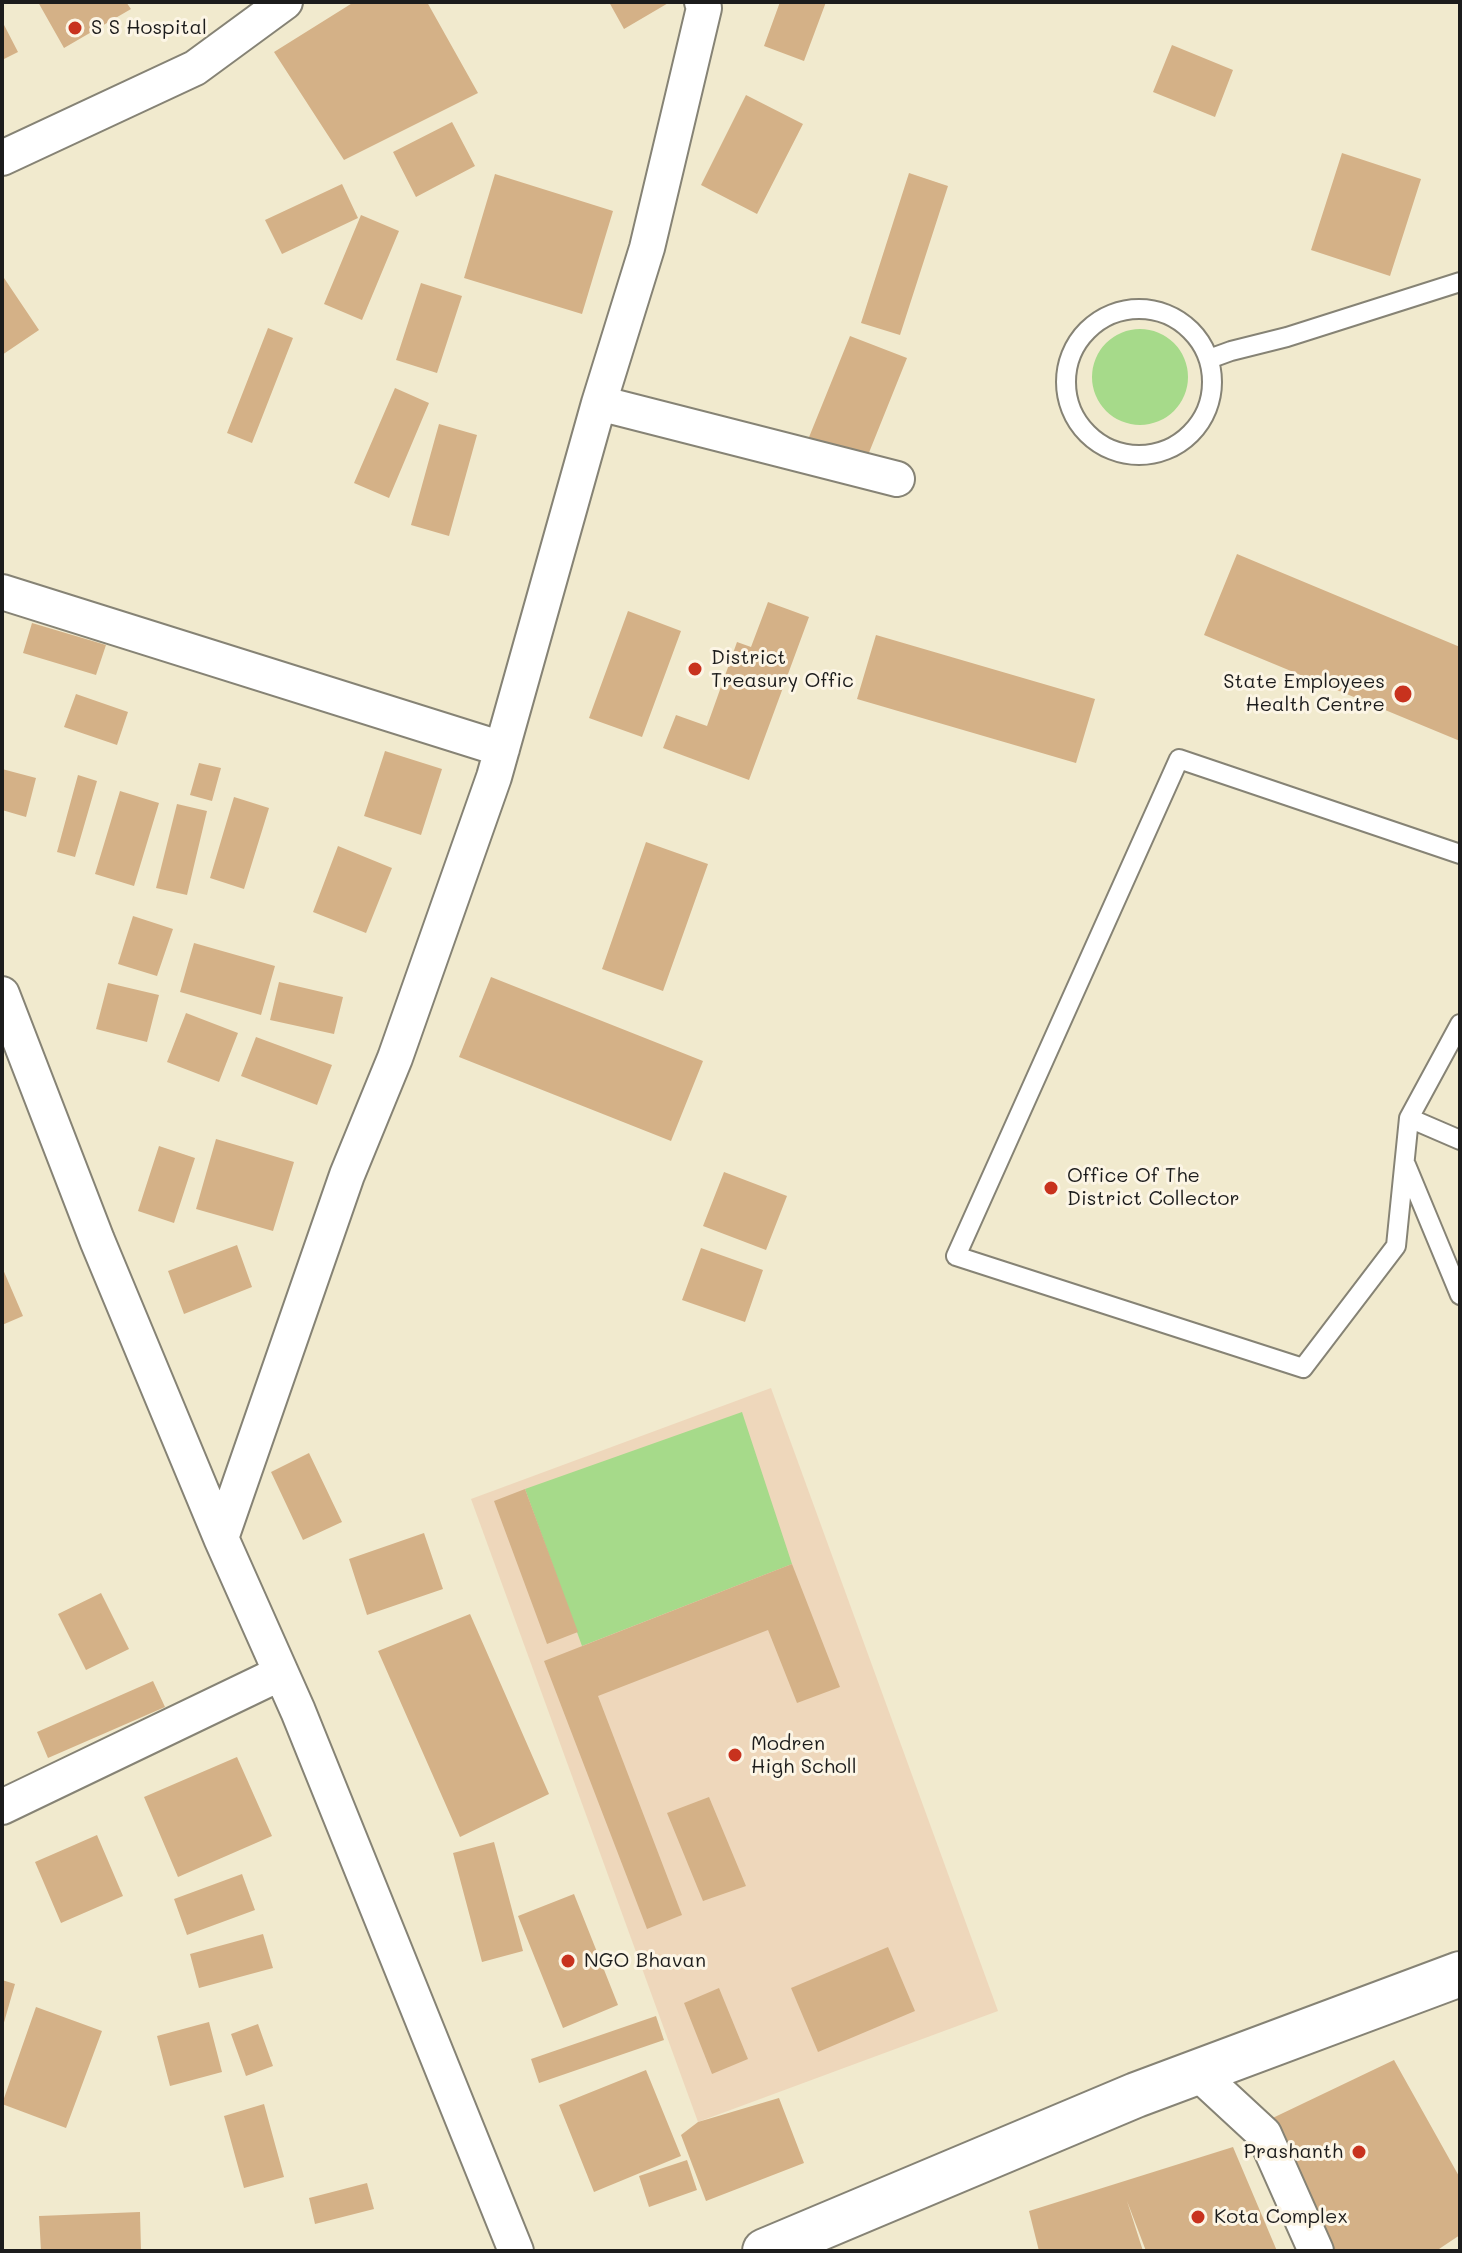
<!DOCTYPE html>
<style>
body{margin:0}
#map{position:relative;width:1462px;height:2253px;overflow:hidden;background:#f1eace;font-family:Mali,sans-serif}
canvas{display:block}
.frame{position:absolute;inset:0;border:4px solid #1c1c1c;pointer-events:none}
</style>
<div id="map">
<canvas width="1462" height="2253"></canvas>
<div class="frame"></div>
</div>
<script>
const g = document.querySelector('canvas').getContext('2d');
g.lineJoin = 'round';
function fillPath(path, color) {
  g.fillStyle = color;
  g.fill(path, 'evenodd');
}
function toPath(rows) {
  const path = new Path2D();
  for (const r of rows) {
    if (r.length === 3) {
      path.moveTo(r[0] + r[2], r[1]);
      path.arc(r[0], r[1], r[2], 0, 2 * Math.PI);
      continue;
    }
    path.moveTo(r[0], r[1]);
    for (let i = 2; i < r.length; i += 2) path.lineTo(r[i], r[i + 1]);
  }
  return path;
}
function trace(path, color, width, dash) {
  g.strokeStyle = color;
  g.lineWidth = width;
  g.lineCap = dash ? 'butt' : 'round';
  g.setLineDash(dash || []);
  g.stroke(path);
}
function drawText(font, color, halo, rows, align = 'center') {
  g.font = font + ' Mali,sans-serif';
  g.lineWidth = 6;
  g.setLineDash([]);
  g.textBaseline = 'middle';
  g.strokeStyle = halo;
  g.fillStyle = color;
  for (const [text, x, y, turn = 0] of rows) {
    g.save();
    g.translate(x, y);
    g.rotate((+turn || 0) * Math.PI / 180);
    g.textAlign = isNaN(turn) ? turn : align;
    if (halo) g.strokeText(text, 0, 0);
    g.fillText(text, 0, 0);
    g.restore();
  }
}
fillPath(toPath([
 [771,1388,998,2011,698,2122,471,1499]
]), '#eed7bb');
fillPath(toPath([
 [1140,377,48],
 [742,1412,792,1564,582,1646,525,1489]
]), '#a6da8a');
fillPath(toPath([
 [38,2,126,2,131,9,64,48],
 [354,2,427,2,478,93,344,160,274,52],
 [609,2,670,2,624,29],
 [780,2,826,2,804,61,764,46],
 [2,21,18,52,2,60],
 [1172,45,1233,70,1215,117,1153,92],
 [746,95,803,124,757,214,701,185],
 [452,122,475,166,416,197,393,152],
 [1342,153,1421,179,1390,276,1311,250],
 [909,173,948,186,900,335,861,323],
 [495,174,613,211,582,314,464,278],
 [342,184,358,218,282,254,265,220],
 [361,215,399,231,362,320,324,304],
 [2,275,39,330,2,355],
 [421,283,462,296,437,373,396,360],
 [268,328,293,338,252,443,227,433],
 [850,336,907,358,860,475,803,452],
 [395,388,429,403,389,498,354,483],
 [439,424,477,435,449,536,411,525],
 [1237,554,1460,647,1460,741,1204,635],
 [768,602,809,617,749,780,663,748,676,715,707,726,737,642,751,647],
 [628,611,681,631,642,737,589,718],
 [32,623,106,645,96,675,23,653],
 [876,635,1095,699,1076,763,857,699],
 [76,694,128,712,117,745,64,727],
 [385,751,442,769,421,835,364,816],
 [199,763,221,768,212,801,190,795],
 [2,769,36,778,26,817,2,810],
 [78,775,97,781,75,857,57,852],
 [120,791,159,803,134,886,95,874],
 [234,797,269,808,244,889,210,878],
 [177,804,207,811,187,895,156,888],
 [646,842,708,864,663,991,602,969],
 [338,846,392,868,366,933,313,912],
 [133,916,173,929,157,976,118,964],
 [194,943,275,966,261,1015,180,992],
 [491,977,703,1061,671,1141,459,1057],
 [279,982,343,997,334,1034,270,1020],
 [108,983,159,995,147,1042,96,1029],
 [186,1013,238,1033,219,1082,167,1062],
 [256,1037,332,1065,317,1105,241,1076],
 [216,1139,294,1162,273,1231,196,1209],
 [159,1146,195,1158,174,1223,138,1211],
 [724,1172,787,1196,766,1250,703,1226],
 [237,1245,252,1287,184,1314,168,1271],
 [701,1248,763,1270,745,1322,682,1300],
 [2,1267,23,1316,2,1325],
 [309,1453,342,1522,303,1540,271,1472],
 [525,1489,578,1632,547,1644,494,1501],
 [424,1533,443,1589,367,1615,349,1559],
 [792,1564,840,1687,797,1703,768,1630,598,1696,682,1915,647,1929,544,1661],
 [101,1593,129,1649,86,1670,58,1614],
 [470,1614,549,1794,460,1837,378,1651],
 [153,1681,165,1707,48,1758,37,1732],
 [237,1757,272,1836,178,1877,144,1797],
 [709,1797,746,1886,703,1901,667,1813],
 [97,1835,123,1896,61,1923,35,1862],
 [494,1842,523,1951,482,1962,453,1853],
 [242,1874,255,1910,187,1935,174,1899],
 [574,1894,618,2005,563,2028,518,1916],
 [263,1934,273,1968,199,1988,190,1954],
 [888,1947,915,2011,818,2052,791,1988],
 [2,1980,15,1984,3,2026,2,2026],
 [719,1988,748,2059,712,2074,684,2003],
 [36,2007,102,2031,66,2128,2,2104],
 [656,2016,664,2040,539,2083,531,2059],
 [209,2022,222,2072,170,2086,157,2036],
 [258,2024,273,2066,246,2076,231,2034],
 [1394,2060,1460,2178,1460,2235,1436,2251,1327,2251,1258,2125],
 [646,2070,681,2156,594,2192,559,2105],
 [779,2098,804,2163,706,2201,681,2135,698,2122],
 [264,2104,284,2177,244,2188,224,2116],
 [1233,2147,1277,2251,1146,2251,1127,2201,1143,2251,1039,2251,1029,2211],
 [687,2160,697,2190,649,2207,639,2176],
 [367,2183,374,2209,315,2224,309,2198],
 [140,2212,141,2251,41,2251,39,2216]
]), '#d4b187');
const service = toPath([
 [1139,382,73],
 [1209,359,1231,351,1287,337,1460,282],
 [1460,854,1179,759,956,1256,1303,1368,1396,1246,1409,1118,1460,1024],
 [1409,1118,1460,1140],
 [1406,1165,1460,1295]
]);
const minor = toPath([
 [2,158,195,68,285,2],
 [599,403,897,479],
 [2,592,502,749],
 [2,994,97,1240,221,1538,298,1711,516,2251],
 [221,1538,347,1175,395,1058,494,777,599,403,647,248,704,8,702,2],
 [2,1807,281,1673],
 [1198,2073,1264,2134,1316,2251]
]);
const tertiary = toPath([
 [765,2251,1136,2095,1460,1974]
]);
trace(service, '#868375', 22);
trace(minor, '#868375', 38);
trace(tertiary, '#868375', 48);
trace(service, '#fff', 18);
trace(minor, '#fff', 34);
trace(tertiary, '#fff', 44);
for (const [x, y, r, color] of [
 [75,28,8,"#c8321e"],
 [695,669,8,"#c8321e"],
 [1403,694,10,"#c8321e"],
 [1051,1188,8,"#c8321e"],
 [735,1755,8,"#c8321e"],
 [568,1961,8,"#c8321e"],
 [1359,2152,8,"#c8321e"],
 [1198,2217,8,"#c8321e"]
]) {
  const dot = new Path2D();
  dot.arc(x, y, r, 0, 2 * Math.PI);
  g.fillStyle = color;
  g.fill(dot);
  trace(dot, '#fcf5e5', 3);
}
drawText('20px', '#1c1c1c', '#fcf5e5', [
 ["S S Hospital",91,28],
 ["District",711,658],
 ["Treasury Offic",711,681],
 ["State Employees",1385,682,"right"],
 ["Health Centre",1385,705,"right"],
 ["Office Of The",1067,1176],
 ["District Collector",1067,1199],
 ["Modren",751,1744],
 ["High Scholl",751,1767],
 ["NGO Bhavan",584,1961],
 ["Prashanth",1343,2152,"right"],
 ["Kota Complex",1214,2217]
], 'left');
</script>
